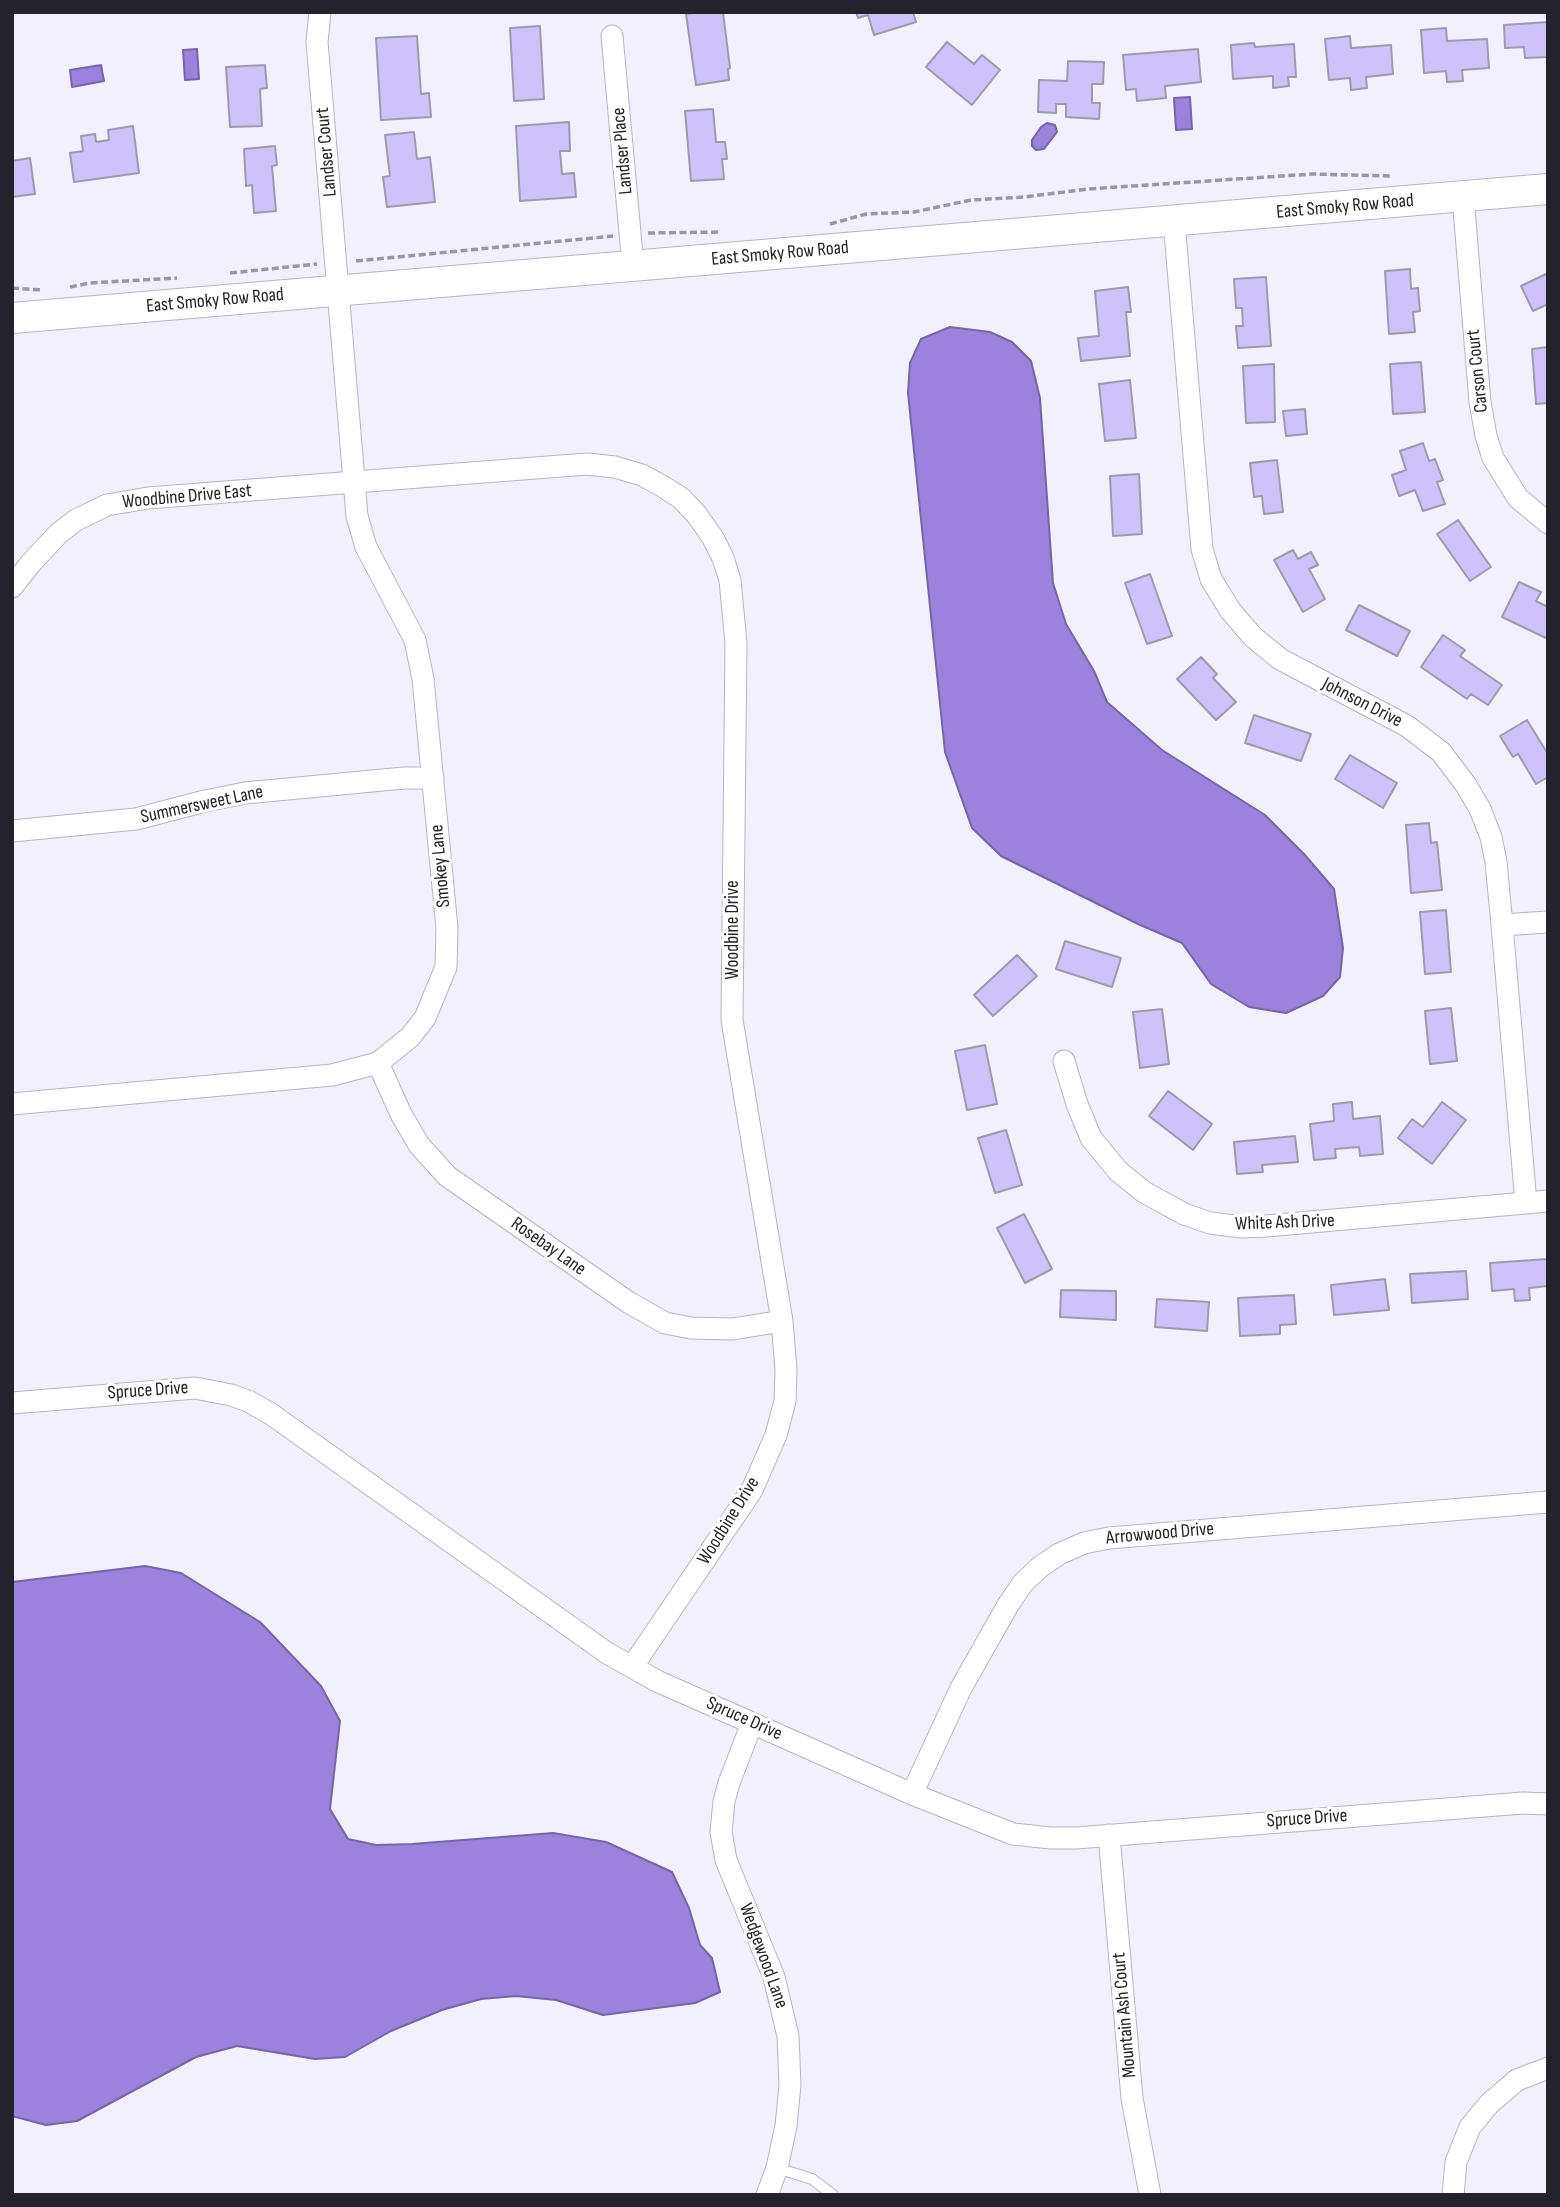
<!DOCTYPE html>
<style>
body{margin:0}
#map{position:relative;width:1560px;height:2207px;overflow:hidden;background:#f3f0fd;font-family:"Sofia Sans Condensed",sans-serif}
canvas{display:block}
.frame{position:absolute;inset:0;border:14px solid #24222a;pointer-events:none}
</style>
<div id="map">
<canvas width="1560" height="2207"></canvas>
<div class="frame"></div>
</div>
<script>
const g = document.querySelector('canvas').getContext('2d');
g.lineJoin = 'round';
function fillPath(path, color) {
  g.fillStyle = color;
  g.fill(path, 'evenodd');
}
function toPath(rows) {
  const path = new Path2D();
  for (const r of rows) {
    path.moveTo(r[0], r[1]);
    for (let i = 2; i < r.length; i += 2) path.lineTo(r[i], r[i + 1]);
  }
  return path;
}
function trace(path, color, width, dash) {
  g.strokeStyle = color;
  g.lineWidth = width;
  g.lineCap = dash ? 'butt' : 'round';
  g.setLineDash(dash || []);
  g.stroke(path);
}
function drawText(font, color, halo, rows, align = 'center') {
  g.font = font + ' "Sofia Sans Condensed",sans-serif';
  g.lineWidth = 6;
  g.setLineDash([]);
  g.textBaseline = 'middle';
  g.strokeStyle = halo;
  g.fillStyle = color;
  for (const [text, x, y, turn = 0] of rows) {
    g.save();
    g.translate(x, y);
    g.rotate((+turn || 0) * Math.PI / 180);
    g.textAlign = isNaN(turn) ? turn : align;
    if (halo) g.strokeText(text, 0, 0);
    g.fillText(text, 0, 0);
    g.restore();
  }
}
const water = toPath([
 [197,49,199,79,185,80,183,50,197,49],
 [101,65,104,81,72,87,70,70,101,65],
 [1190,97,1192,129,1176,130,1174,98,1190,97],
 [1047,123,1055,125,1057,132,1044,149,1036,150,1032,146,1032,140,1041,127,1047,123],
 [950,327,990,332,1012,342,1031,361,1040,398,1053,583,1066,624,1094,671,1107,702,1162,750,1265,815,1304,854,1334,889,1343,948,1340,977,1323,996,1286,1013,1249,1007,1211,984,1182,943,1138,924,1001,856,972,828,945,752,908,393,910,363,921,339,950,327],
 [145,1566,181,1573,260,1622,321,1686,340,1721,330,1809,348,1839,376,1845,412,1844,553,1833,606,1842,672,1872,689,1908,700,1945,712,1958,720,1992,695,2003,603,2015,556,2000,516,1996,481,1999,442,2010,391,2031,345,2057,315,2059,237,2046,196,2057,77,2121,46,2125,12,2116,12,1582,145,1566]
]);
fillPath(water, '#9b82da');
trace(water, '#7765a5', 2);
const building = toPath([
 [700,12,723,12,730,68,728,69,729,80,696,85,686,14,700,12],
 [856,12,913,12,916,22,874,35,868,15,858,18,856,12],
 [1548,22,1548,57,1525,58,1524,47,1505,48,1504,25,1548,22],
 [540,26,544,99,514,101,510,28,540,26],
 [1446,28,1447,41,1487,39,1489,68,1462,70,1463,81,1447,82,1446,71,1424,73,1421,30,1446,28],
 [417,36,421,94,429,93,431,117,381,120,376,38,417,36],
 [1350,36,1351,48,1391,45,1393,74,1366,77,1367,88,1351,90,1350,78,1329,80,1325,39,1350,36],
 [947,42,974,64,982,55,1000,70,972,105,926,67,947,42],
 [1254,43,1255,47,1294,44,1296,77,1288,77,1289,86,1273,88,1273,76,1233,79,1231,45,1254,43],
 [1198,49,1201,82,1165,86,1166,98,1137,101,1136,89,1126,90,1123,55,1198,49],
 [1068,61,1104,62,1103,84,1092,84,1092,103,1100,103,1099,119,1066,117,1066,104,1056,104,1056,113,1038,112,1039,80,1067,81,1068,61],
 [265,65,267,88,260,89,262,126,230,127,226,67,265,65],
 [713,109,716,142,725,142,727,159,722,159,724,179,691,181,685,111,713,109],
 [569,122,570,151,560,151,562,174,574,173,576,197,520,201,516,126,569,122],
 [133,126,139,173,74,182,70,153,83,151,81,136,95,134,96,142,109,140,108,130,133,126],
 [414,132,417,159,430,157,435,202,387,207,383,177,390,176,385,135,414,132],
 [275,146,277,165,272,166,276,211,254,213,252,185,246,186,244,149,275,146],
 [30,158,35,194,12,197,12,161,30,158],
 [1410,269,1411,289,1418,288,1420,311,1413,312,1415,332,1389,334,1385,271,1410,269],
 [1548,273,1548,304,1533,311,1521,286,1548,273],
 [1266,277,1271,346,1238,348,1236,326,1243,326,1242,308,1236,308,1234,279,1266,277],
 [1128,287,1131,312,1126,312,1130,356,1081,361,1078,338,1099,336,1095,291,1128,287],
 [1548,347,1548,403,1536,404,1532,349,1548,347],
 [1421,362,1425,412,1393,414,1390,364,1421,362],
 [1274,364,1275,422,1246,423,1243,366,1274,364],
 [1130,380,1136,438,1105,441,1099,384,1130,380],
 [1305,409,1307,434,1286,436,1283,411,1305,409],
 [1423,443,1429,461,1435,459,1443,480,1437,482,1445,504,1423,511,1415,490,1399,496,1392,475,1406,470,1400,451,1423,443],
 [1277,460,1283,512,1264,514,1262,496,1254,497,1250,463,1277,460],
 [1139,474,1142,534,1113,536,1110,476,1139,474],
 [1458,520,1491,567,1470,581,1437,534,1458,520],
 [1293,550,1298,559,1311,552,1318,565,1309,569,1325,599,1303,612,1274,560,1293,550],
 [1150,574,1172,636,1147,644,1125,583,1150,574],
 [1519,582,1541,592,1536,601,1548,607,1548,639,1502,617,1519,582],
 [1359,605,1410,631,1397,656,1346,630,1359,605],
 [1443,635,1465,650,1460,656,1502,685,1488,705,1471,694,1467,699,1421,667,1443,635],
 [1201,657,1217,674,1213,678,1236,702,1216,720,1177,679,1201,657],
 [1254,715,1311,734,1301,761,1245,743,1254,715],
 [1527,720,1546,751,1548,750,1548,777,1536,784,1518,754,1513,757,1500,736,1527,720],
 [1350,755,1397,783,1383,808,1335,779,1350,755],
 [1429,823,1431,843,1437,842,1442,890,1411,893,1406,825,1429,823],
 [1446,910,1451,972,1425,974,1420,912,1446,910],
 [1065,941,1121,958,1112,987,1056,969,1065,941],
 [1017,955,1037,976,993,1016,974,995,1017,955],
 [1451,1008,1457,1061,1430,1064,1425,1011,1451,1008],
 [1162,1009,1169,1064,1140,1068,1133,1012,1162,1009],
 [985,1045,997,1104,967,1110,955,1051,985,1045],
 [1168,1091,1212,1124,1193,1150,1149,1116,1168,1091],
 [1352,1102,1353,1119,1380,1116,1383,1154,1360,1156,1359,1147,1335,1149,1336,1158,1314,1160,1310,1124,1334,1121,1333,1104,1352,1102],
 [1442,1102,1466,1120,1432,1164,1398,1138,1412,1119,1423,1127,1442,1102],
 [1006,1130,1022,1185,995,1193,978,1138,1006,1130],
 [1295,1136,1298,1162,1262,1165,1263,1172,1237,1174,1234,1142,1295,1136],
 [1024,1214,1052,1269,1025,1283,997,1228,1024,1214],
 [1547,1259,1548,1286,1529,1288,1530,1300,1515,1301,1514,1289,1492,1291,1490,1263,1547,1259],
 [1466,1271,1468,1299,1412,1303,1410,1274,1466,1271],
 [1385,1279,1389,1310,1334,1315,1331,1285,1385,1279],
 [1061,1290,1116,1291,1116,1320,1060,1317,1061,1290],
 [1294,1295,1296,1324,1280,1325,1280,1334,1240,1336,1238,1298,1294,1295],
 [1157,1299,1209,1302,1207,1331,1155,1327,1157,1299]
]);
fillPath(building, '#cfc1f9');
trace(building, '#9e9aae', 2);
const lane = toPath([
 [777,2168,812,2179,833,2195]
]);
const street = toPath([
 [612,36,633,266],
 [1463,197,1480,402,1486,436,1493,458,1518,498,1548,523],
 [1174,221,1202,549,1211,579,1230,610,1253,637,1280,659,1407,726,1441,752,1466,785,1480,809,1491,837,1496,862,1502,925,1526,1203],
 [12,587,31,563,58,534,76,520,107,505,148,498,587,464,615,467,642,475,662,486,681,498,697,515,713,538,723,558,730,580,736,643,732,1020,782,1321,786,1370,785,1401,776,1435,752,1490,632,1667],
 [12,831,136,819,205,801,245,793,404,778,433,778],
 [1502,925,1548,922],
 [1064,1061,1077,1104,1091,1138,1118,1171,1144,1192,1184,1214,1210,1223,1242,1227,1266,1226,1548,1201],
 [378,1063,401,1114,419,1145,447,1176,628,1302,665,1323,691,1328,733,1329,782,1321],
 [12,1104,332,1075,378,1063,410,1037,425,1018,446,967,447,928,423,679,415,640,366,547,357,516,317,42,320,12],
 [12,1403,195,1388,231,1395,248,1401,271,1414,607,1653,657,1681,912,1794,1013,1834,1051,1838,1076,1838,1523,1803,1548,1804],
 [752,1723,729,1783,724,1801,721,1832,726,1860,774,1977,788,2036,790,2085,786,2126,777,2168,767,2195],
 [912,1794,961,1688,1008,1605,1023,1583,1040,1567,1059,1554,1084,1543,1109,1538,1548,1502],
 [1109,1835,1132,2098,1150,2195],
 [1453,2195,1456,2162,1470,2127,1489,2104,1517,2080,1548,2068]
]);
const secondary = toPath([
 [12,318,1548,189]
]);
trace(lane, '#b7b2c8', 12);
trace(street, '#b7b2c8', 23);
trace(secondary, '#b7b2c8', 32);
trace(toPath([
 [830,224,866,214,914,212,971,200,1024,197,1088,189,1312,174,1392,176],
 [648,233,721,232],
 [356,261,613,236],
 [230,273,317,264],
 [70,287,90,283,177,278],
 [12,288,42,290]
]), '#9997a1', 3.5, [7, 3.5]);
trace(lane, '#fff', 10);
trace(street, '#fff', 21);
trace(secondary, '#fff', 30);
drawText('19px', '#24222a', '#fff', [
 ["Landser Place",623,151,-95],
 ["Landser Court",327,152,-95],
 ["East Smoky Row Road",1345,207,-5],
 ["East Smoky Row Road",780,254,-5],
 ["East Smoky Row Road",215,301,-5],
 ["Carson Court",1478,371,-96],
 ["Woodbine Drive East",187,497,-5],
 ["Johnson Drive",1362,703,27],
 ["Summersweet Lane",202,805,-12],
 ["Smokey Lane",441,866,-95],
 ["Woodbine Drive",733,930,-90],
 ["White Ash Drive",1285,1223,-2],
 ["Rosebay Lane",548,1247,35],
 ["Spruce Drive",148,1391,-4],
 ["Woodbine Drive",729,1521,-58],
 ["Arrowwood Drive",1160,1534,-5],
 ["Spruce Drive",744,1719,24],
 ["Spruce Drive",1307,1819,-4],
 ["Wedgewood Lane",763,1956,70],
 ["Mountain Ash Court",1125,2015,-95]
]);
</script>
